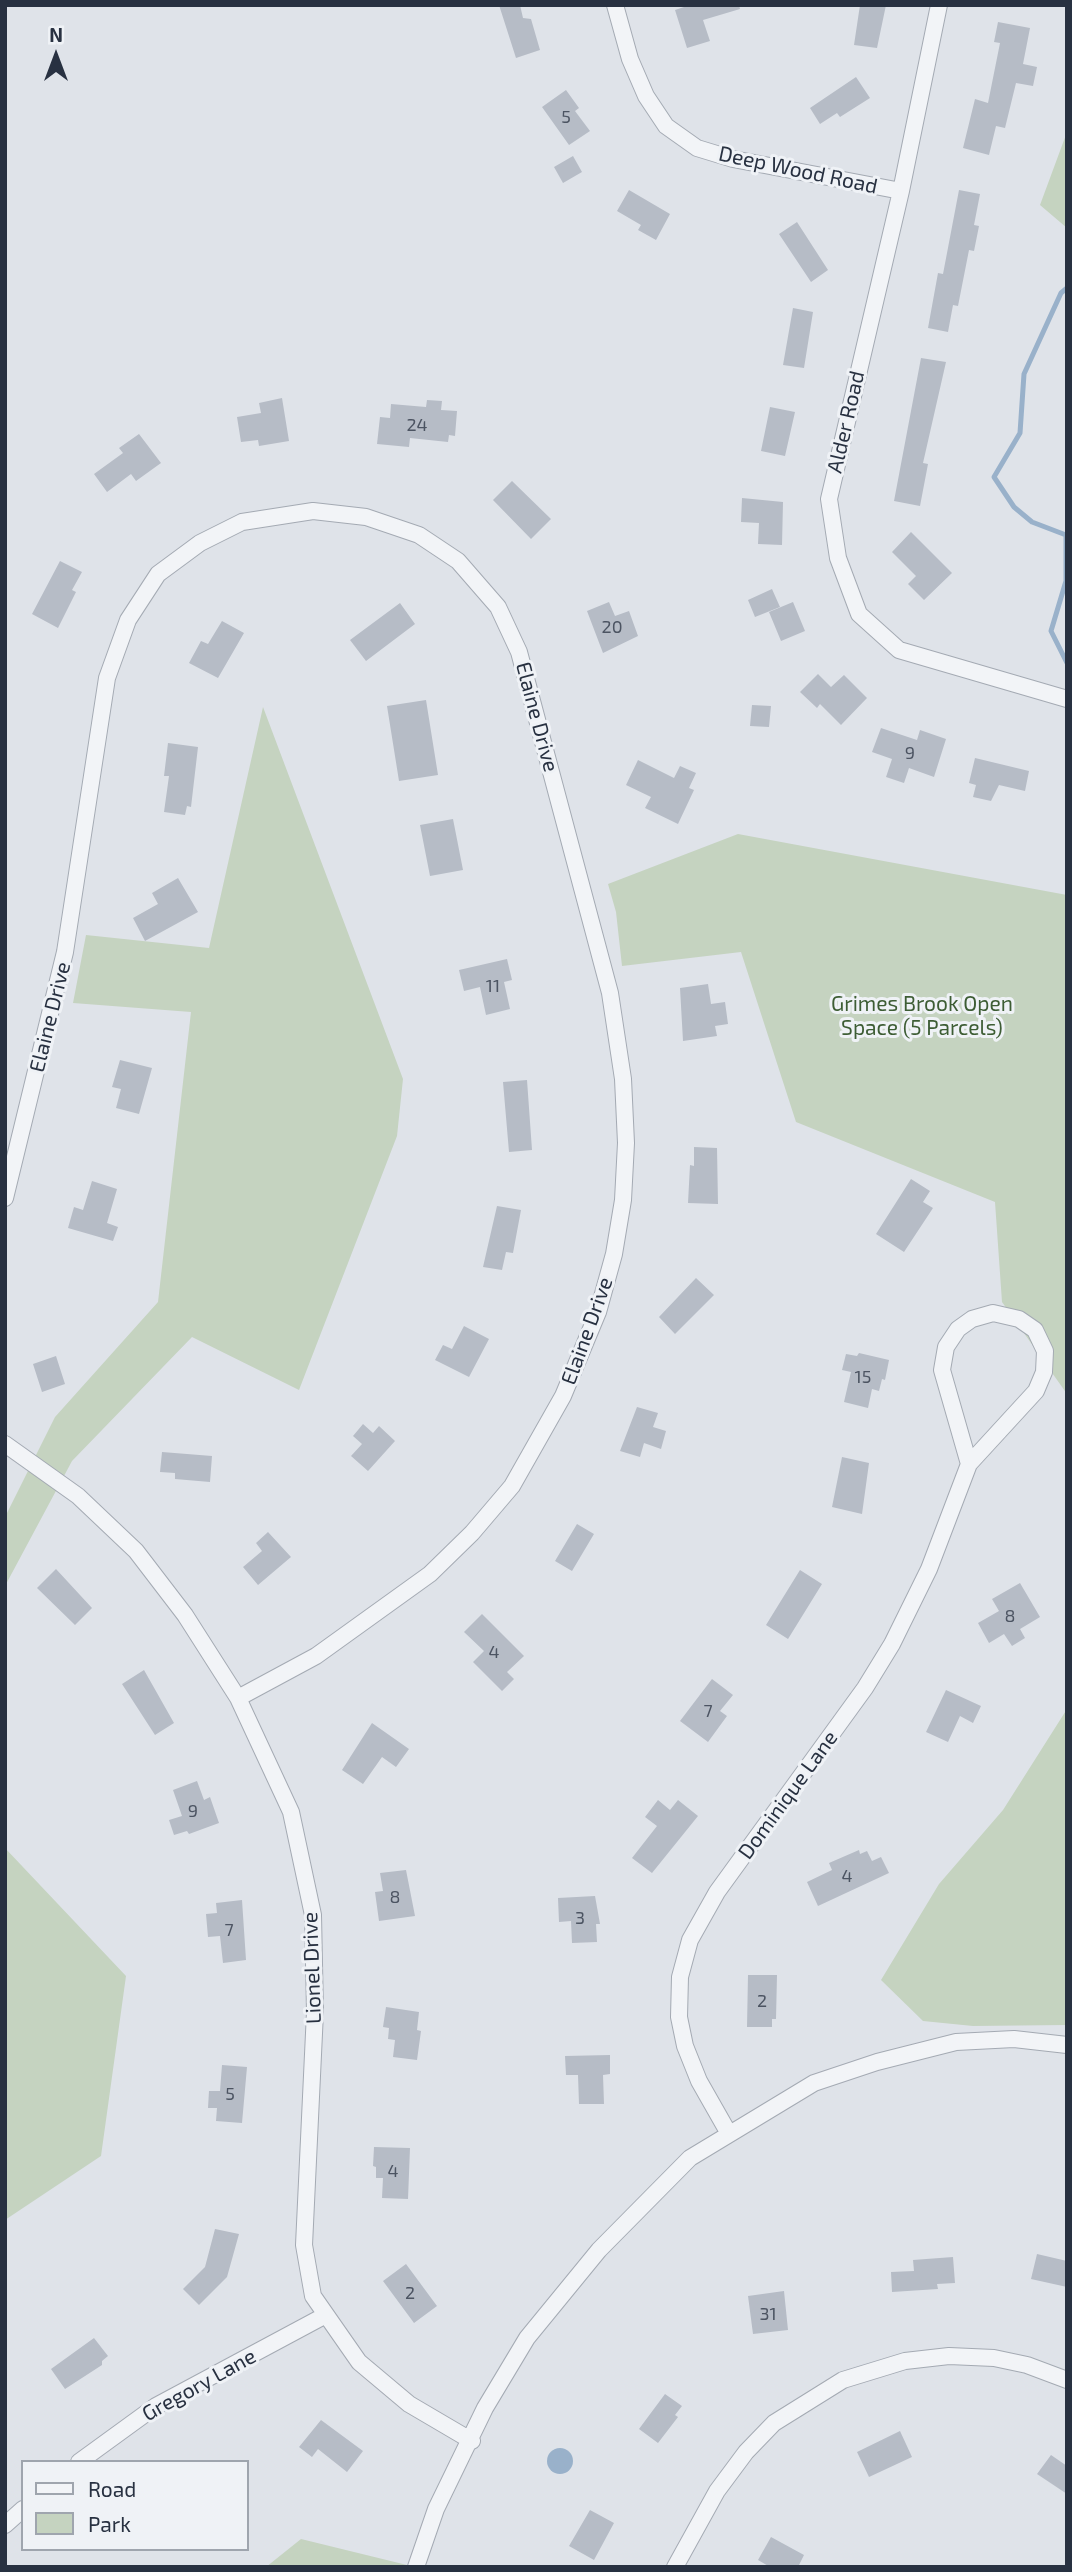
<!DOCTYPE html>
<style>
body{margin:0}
#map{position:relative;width:1072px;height:2572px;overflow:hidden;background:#dfe3e9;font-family:"Exo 2",sans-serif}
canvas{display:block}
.frame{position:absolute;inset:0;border:7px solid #283141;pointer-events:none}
.legend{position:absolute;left:21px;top:2460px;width:228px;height:91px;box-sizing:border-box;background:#eff2f6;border:2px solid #9fa5ae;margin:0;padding:9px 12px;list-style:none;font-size:21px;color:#283141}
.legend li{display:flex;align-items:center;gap:14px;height:35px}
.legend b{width:35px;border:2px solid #9fa5ae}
.north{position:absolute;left:21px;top:21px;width:70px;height:70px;-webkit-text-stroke:5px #eff2f6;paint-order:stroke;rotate:0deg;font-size:19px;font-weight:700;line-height:28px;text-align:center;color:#283141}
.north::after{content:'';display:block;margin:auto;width:24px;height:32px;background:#283141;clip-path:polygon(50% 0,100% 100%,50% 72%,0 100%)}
</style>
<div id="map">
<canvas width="1072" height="2572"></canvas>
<div class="frame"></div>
<ul class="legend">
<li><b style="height:9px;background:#f2f4f7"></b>Road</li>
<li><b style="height:19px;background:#c5d3c0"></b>Park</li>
</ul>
<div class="north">N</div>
</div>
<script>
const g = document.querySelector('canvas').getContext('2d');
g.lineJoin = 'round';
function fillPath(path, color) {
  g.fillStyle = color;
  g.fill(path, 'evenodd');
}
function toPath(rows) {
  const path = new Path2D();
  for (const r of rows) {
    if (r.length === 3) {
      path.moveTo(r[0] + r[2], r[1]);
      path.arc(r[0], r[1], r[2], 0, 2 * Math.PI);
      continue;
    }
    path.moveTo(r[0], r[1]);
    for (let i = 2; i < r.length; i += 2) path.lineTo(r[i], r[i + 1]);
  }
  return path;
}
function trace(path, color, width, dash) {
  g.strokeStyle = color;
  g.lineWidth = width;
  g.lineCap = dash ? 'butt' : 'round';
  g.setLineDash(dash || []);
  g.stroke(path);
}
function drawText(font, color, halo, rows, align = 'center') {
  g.font = font + ' "Exo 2",sans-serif';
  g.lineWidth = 6;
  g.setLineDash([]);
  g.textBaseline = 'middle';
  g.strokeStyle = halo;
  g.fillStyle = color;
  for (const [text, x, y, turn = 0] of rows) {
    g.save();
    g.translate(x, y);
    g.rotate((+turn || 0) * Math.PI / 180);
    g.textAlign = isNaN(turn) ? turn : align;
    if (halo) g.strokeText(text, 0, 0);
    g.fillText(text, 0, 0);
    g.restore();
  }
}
fillPath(toPath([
 [1067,132,1067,228,1040,205],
 [263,707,403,1079,397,1136,299,1390,192,1337,72,1461,5,1586,5,1517,55,1417,158,1302,191,1012,73,1003,86,935,209,948],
 [738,834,1067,895,1067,1394,1002,1302,995,1202,796,1122,741,952,622,966,616,912,608,884],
 [1067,1709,1067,2025,973,2026,923,2021,881,1980,939,1884,1003,1810],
 [5,1848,126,1976,101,2156,5,2220],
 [301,2539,407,2565,266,2567]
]), '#c5d3c0');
fillPath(toPath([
 [560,2461,13]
]), '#99b1ca');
trace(toPath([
 [1067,288,1061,293,1024,374,1020,433,994,477,1014,507,1032,522,1066,535,1066,581,1051,631,1067,663]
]), '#99b1ca', 5);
fillPath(toPath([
 [499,5,520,5,523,18,531,19,540,50,516,58],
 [690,5,739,5,740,9,703,20,710,41,687,48,675,10],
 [860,5,886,5,877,48,854,45],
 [998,22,1030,28,1023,64,1037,67,1033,86,1016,83,1005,128,996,126,989,155,963,148,975,99,988,103,1000,43,994,42],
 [856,77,870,98,840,117,837,113,820,124,810,108],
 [566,90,579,108,575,111,590,131,569,145,542,107],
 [573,156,582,172,563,183,554,167],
 [629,190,670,214,656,240,638,230,641,225,617,211],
 [959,190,980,194,974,225,979,226,974,251,969,250,958,306,953,305,948,332,928,328,938,273,943,274],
 [797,222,828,270,811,282,779,234],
 [793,308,813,312,804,368,783,365],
 [921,358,946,362,923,463,928,464,920,506,894,501],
 [282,398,289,441,259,446,258,440,241,442,237,417,261,413,259,403],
 [427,400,442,401,441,410,457,411,455,436,449,435,448,442,410,438,409,447,377,444,380,417,390,418,391,404,426,407],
 [770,407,795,412,785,456,761,451],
 [139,434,161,463,136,481,131,474,107,492,94,474,123,453,119,448],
 [512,481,551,519,531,539,493,500],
 [742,498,783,502,782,545,758,544,759,523,741,522],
 [911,532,952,573,924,600,908,584,916,576,892,552],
 [60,561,82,572,72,590,76,592,58,628,32,614],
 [772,589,780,607,755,617,748,600],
 [609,602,615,616,629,611,638,636,603,653,587,611],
 [793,602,805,631,781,641,769,612],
 [400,603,415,624,366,661,350,640],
 [222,621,244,633,218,678,189,663,201,641,208,644],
 [818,674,831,687,844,675,867,698,841,725,820,704,817,708,800,692],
 [426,700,438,775,399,781,387,706],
 [752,705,771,706,769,727,750,726],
 [881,728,917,740,920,730,946,739,934,777,909,768,904,783,886,777,892,759,872,752],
 [168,743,198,747,191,807,187,806,185,815,164,812,169,776,164,776],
 [975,758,1029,771,1025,791,999,785,991,801,973,797,976,785,969,783],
 [638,760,674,778,680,766,696,773,689,788,694,790,678,824,645,808,651,797,626,785],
 [453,819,463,870,430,876,420,825],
 [178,878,198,912,145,941,133,918,158,904,152,893],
 [507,959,512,980,504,982,510,1009,486,1015,480,987,464,991,459,970],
 [708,984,711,1004,725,1002,728,1024,715,1026,717,1036,683,1041,680,988],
 [120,1060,152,1068,139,1114,116,1108,121,1089,112,1087],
 [527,1080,532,1150,509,1152,503,1082],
 [694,1147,717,1148,718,1204,688,1203,690,1165,694,1166],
 [911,1179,930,1191,923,1202,933,1208,904,1252,876,1234],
 [92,1181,117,1189,107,1223,118,1227,113,1241,68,1228,74,1207,83,1210],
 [497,1206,521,1210,513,1253,506,1252,502,1270,483,1267],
 [696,1278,714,1295,675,1334,659,1317],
 [464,1326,489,1339,469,1377,435,1360,443,1345,452,1349],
 [859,1353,889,1360,885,1380,882,1379,879,1391,872,1389,868,1408,844,1402,851,1372,842,1370,846,1354,857,1356],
 [56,1356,65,1384,42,1392,33,1364],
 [637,1407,658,1413,653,1427,666,1431,661,1449,644,1443,640,1457,620,1451],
 [363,1424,373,1433,379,1426,395,1441,368,1471,351,1456,362,1444,353,1436],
 [162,1452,212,1456,210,1482,175,1479,175,1473,160,1472],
 [842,1457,869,1463,862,1514,832,1507],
 [577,1524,594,1534,572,1571,555,1561],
 [268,1532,291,1557,258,1585,243,1567,262,1551,256,1543],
 [56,1569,92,1608,75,1625,37,1588],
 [800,1570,822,1584,788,1639,766,1625],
 [1020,1583,1040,1617,1020,1629,1025,1638,1012,1646,1004,1634,989,1643,978,1623,999,1611,992,1599],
 [482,1614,524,1656,507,1672,514,1679,502,1691,473,1662,484,1651,464,1632],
 [144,1670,174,1723,155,1735,122,1684],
 [712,1679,733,1695,720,1711,727,1716,708,1742,680,1721],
 [946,1690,981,1706,973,1723,960,1716,948,1742,926,1732],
 [372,1723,409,1749,396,1767,382,1757,363,1784,342,1770],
 [197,1781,204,1800,210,1797,219,1823,189,1834,187,1831,174,1835,169,1820,182,1816,173,1790],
 [658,1800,670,1810,678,1800,698,1816,652,1873,632,1858,657,1826,645,1817],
 [859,1850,860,1854,867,1851,872,1861,881,1857,889,1873,818,1906,807,1882,832,1870,829,1863],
 [406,1870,415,1916,379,1921,375,1892,383,1891,380,1873],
 [595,1896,600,1924,596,1924,597,1942,572,1943,571,1921,559,1922,558,1898],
 [242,1900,246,1960,223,1963,220,1936,208,1937,206,1914,217,1913,216,1903],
 [748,1975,777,1975,776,2019,772,2019,772,2027,747,2027],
 [386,2007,419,2012,417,2030,421,2031,417,2060,393,2057,395,2040,388,2039,389,2028,383,2027],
 [610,2055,610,2074,603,2075,604,2104,579,2104,578,2075,566,2075,565,2056],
 [222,2065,247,2067,242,2123,216,2121,217,2108,208,2108,209,2091,220,2091],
 [374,2147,410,2148,408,2199,382,2198,383,2178,376,2178,376,2167,373,2166],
 [215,2229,239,2234,227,2277,199,2305,183,2289,205,2267],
 [1037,2254,1067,2261,1067,2287,1031,2279],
 [953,2257,955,2283,937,2284,938,2289,892,2292,891,2272,914,2271,913,2260],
 [406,2264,437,2306,414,2323,383,2281],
 [784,2291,788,2330,753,2334,748,2296],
 [94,2338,108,2356,102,2361,102,2365,65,2389,51,2369],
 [665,2394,682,2406,675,2415,678,2417,658,2443,639,2429],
 [321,2420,363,2451,347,2472,318,2449,312,2457,299,2447],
 [900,2431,912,2457,869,2477,857,2452],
 [1051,2455,1067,2466,1067,2494,1037,2474],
 [590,2510,614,2523,594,2560,569,2546],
 [771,2537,804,2555,798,2567,770,2567,758,2560]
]), '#b6bcc6');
const minor = toPath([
 [615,5,630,59,646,96,666,126,697,148,733,159,901,191],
 [939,5,901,191,829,499,838,558,859,614,899,650,1067,699],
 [5,1198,65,952,107,678,128,620,158,574,200,543,242,522,313,511,366,517,419,535,458,561,498,607,519,652,610,993,623,1079,626,1143,623,1200,614,1254,598,1312,563,1396,512,1486,472,1533,430,1574,316,1656,238,1698],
 [5,1444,78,1496,136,1551,185,1615,238,1698,291,1812,313,1915,315,2012,304,2245,313,2296,359,2362,409,2404,472,2441],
 [728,2132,699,2081,685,2046,679,2017,680,1977,690,1940,717,1892,865,1688,892,1644,929,1569,969,1464,1036,1391,1044,1372,1045,1351,1035,1330,1019,1319,993,1313,972,1319,958,1329,946,1347,942,1370,969,1464],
 [79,2462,156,2406,324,2316],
 [5,2525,23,2509],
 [416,2567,436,2509,485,2408,527,2338,599,2250,690,2158,814,2083,877,2062,956,2042,1014,2039,1067,2045],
 [675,2567,717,2491,746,2452,774,2423,843,2380,905,2361,949,2356,994,2358,1027,2365,1067,2380]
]);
trace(minor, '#a4aab3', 18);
trace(minor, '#f2f4f7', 16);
drawText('18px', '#4c5462', null, [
 ["5",566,117],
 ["24",417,425],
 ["20",612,627],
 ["9",910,753],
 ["11",493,986],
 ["15",863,1377],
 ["8",1010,1616],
 ["4",494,1652],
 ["7",708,1711],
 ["9",193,1811],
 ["4",847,1876],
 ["8",395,1897],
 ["3",580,1918],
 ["7",229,1930],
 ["2",762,2001],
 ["5",230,2094],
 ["4",393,2171],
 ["2",410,2293],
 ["31",768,2314]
]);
drawText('21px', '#283141', '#eff2f6', [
 ["Deep Wood Road",798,170,12],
 ["Alder Road",846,422,-77],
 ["Elaine Drive",537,717,75],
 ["Elaine Drive",50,1017,-76],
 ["Elaine Drive",587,1331,-70],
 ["Dominique Lane",788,1795,-54],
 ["Lionel Drive",312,1968,-92],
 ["Gregory Lane",199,2385,-29]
]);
drawText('21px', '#3d5d34', '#eff2f6', [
 ["Grimes Brook Open",922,1004],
 ["Space (5 Parcels)",922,1028]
]);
</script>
